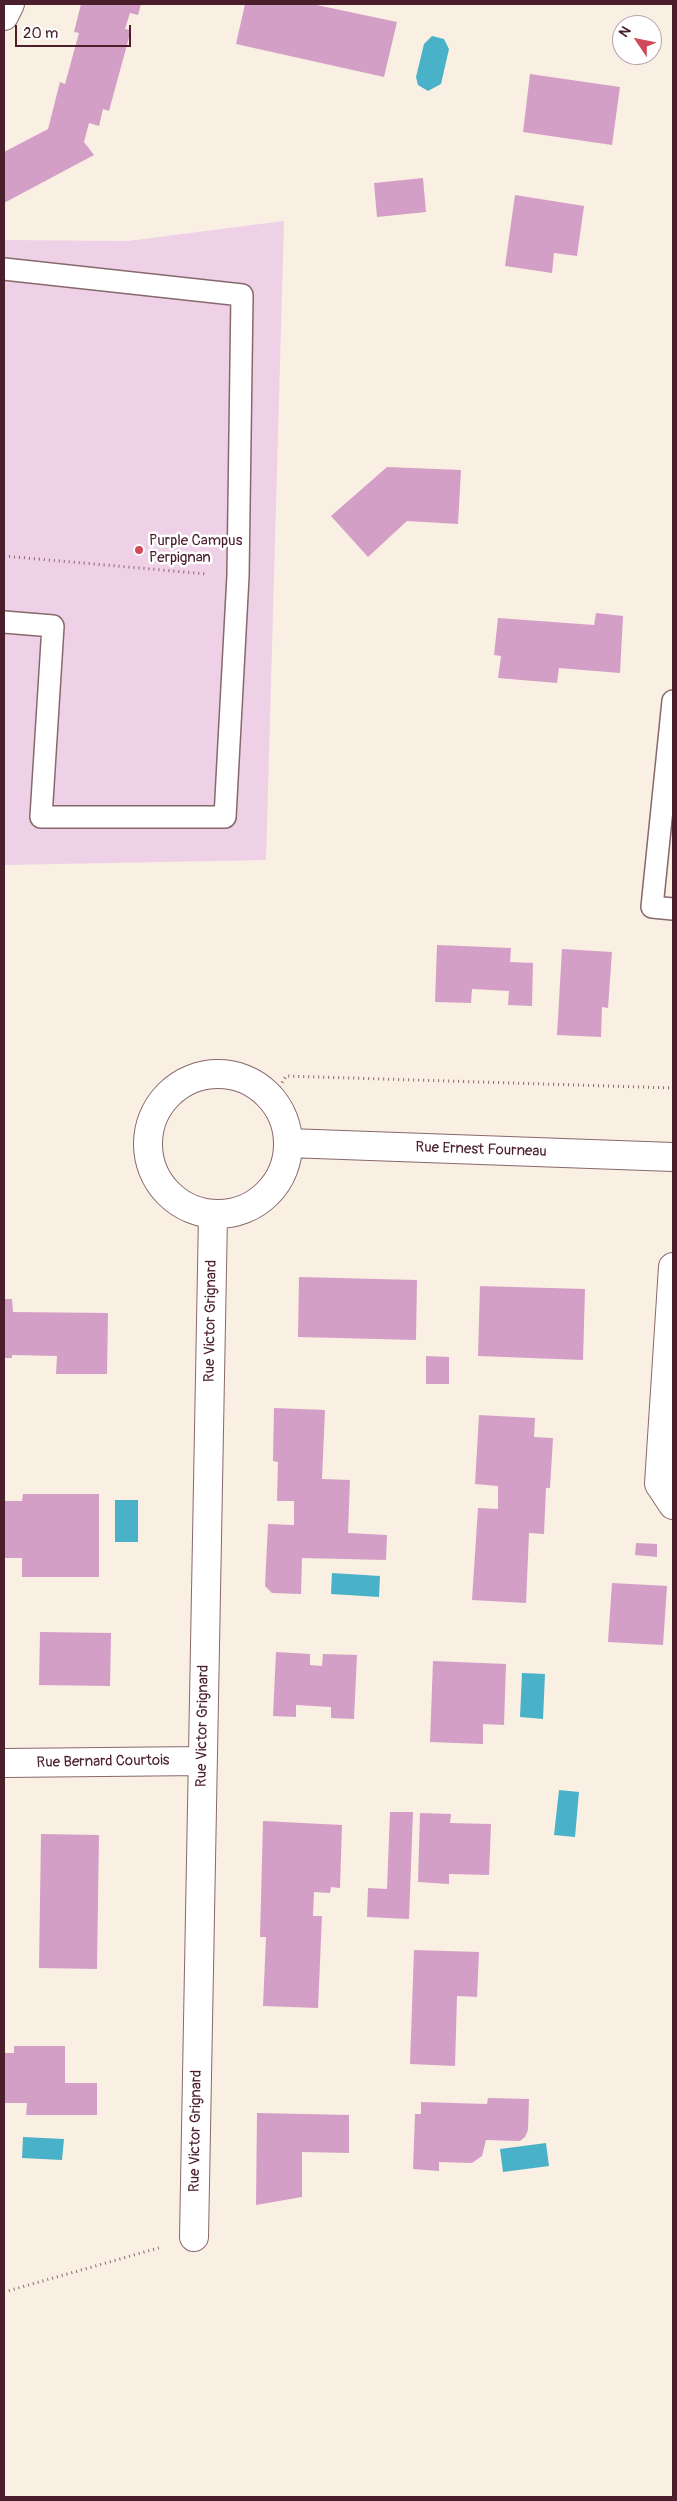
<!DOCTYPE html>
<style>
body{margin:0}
#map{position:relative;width:677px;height:2501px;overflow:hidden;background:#faefe3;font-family:Pangolin,sans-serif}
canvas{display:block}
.frame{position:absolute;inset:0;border:5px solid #4a1f2b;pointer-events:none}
.north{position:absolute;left:612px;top:15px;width:50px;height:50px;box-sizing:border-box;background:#fff;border:1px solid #b7a5aa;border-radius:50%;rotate:304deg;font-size:14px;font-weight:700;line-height:20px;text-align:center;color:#4a1f2b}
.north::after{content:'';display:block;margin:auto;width:18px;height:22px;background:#d1495b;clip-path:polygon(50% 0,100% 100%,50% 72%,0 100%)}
.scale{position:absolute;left:15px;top:25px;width:116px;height:22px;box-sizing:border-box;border:2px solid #4a1f2b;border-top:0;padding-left:6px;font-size:15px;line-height:18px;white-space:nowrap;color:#4a1f2b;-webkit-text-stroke:4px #fff;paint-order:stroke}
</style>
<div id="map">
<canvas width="677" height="2501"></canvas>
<div class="frame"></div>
<div class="north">N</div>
<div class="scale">20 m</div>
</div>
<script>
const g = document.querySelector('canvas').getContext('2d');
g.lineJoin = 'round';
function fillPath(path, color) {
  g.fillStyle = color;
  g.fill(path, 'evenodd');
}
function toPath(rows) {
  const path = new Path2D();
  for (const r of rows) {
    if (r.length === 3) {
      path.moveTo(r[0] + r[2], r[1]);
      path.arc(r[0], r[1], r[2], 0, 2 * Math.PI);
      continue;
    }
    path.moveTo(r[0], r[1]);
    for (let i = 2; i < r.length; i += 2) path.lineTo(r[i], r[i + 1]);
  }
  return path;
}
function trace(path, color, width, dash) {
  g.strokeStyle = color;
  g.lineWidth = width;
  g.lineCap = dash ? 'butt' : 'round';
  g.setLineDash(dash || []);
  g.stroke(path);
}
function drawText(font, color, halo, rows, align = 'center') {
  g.font = font + ' Pangolin,sans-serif';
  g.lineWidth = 5;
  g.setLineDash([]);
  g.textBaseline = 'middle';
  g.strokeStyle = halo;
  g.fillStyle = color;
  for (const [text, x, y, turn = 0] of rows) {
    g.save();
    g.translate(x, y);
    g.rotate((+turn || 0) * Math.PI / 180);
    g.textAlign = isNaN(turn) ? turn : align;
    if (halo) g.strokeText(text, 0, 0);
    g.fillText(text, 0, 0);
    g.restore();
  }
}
fillPath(toPath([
 [284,221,266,860,4,865,4,240,128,241]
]), '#eed0e7');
fillPath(toPath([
 [432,36,444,39,449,49,441,84,428,91,418,85,416,77,424,44],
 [115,1500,138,1500,138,1542,115,1542],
 [332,1573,380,1576,379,1597,331,1594],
 [522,1673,545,1674,543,1719,520,1717],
 [559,1790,579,1792,575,1837,554,1835],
 [23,2137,64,2139,62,2160,22,2158],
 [546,2143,549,2166,503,2172,500,2149]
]), '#49b1c8');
fillPath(toPath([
 [81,4,141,4,138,15,130,13,125,29,131,30,109,111,103,109,99,126,89,123,84,142,94,155,4,203,4,152,48,129,60,82,65,84,79,33,74,32],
 [245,4,312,4,397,22,384,77,236,44],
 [530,74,620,87,612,145,523,132],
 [423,178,426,212,377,217,374,183],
 [515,195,584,206,577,256,554,253,552,273,505,266],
 [387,467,461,470,458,524,407,521,368,557,331,516],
 [596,613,623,616,620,673,559,668,557,683,498,678,501,656,494,655,498,618,594,625],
 [437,945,511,948,510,962,533,963,532,1006,508,1005,509,991,472,989,471,1003,435,1002],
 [562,949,612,952,608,1008,602,1007,601,1037,557,1035],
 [299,1277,417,1280,416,1340,298,1337],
 [480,1286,585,1289,583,1360,478,1356],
 [4,1299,12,1299,13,1312,108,1313,107,1374,56,1374,57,1356,12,1355,12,1358,4,1358],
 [426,1356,449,1357,449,1384,426,1384],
 [274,1408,325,1410,322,1479,350,1480,348,1533,387,1535,386,1560,302,1558,301,1594,272,1593,265,1586,268,1524,294,1525,294,1501,277,1501,278,1462,273,1461],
 [479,1415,535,1418,534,1437,553,1438,550,1488,546,1488,544,1534,529,1533,526,1603,472,1600,478,1508,498,1509,498,1486,475,1484],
 [23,1494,99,1494,99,1577,22,1577,22,1558,4,1558,4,1501,22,1501],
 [636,1543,657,1544,657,1557,635,1555],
 [612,1583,667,1586,663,1645,608,1642],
 [40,1632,111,1633,110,1686,39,1685],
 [276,1652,310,1654,310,1665,322,1666,323,1654,357,1655,354,1719,331,1718,331,1707,296,1705,296,1717,273,1716],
 [433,1661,506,1664,504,1725,483,1724,483,1744,430,1742],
 [390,1812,413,1812,409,1919,367,1917,368,1888,387,1889],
 [420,1813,451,1814,450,1823,491,1824,489,1875,449,1874,449,1884,418,1882],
 [263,1821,342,1825,340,1888,331,1887,330,1893,314,1892,313,1916,322,1916,318,2008,263,2006,266,1937,260,1937],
 [41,1834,99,1835,97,1969,39,1968],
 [414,1950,479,1952,477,1997,457,1996,455,2066,410,2064],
 [14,2046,65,2046,65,2083,97,2083,97,2115,26,2115,27,2103,4,2103,4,2053,14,2053],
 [488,2098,529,2099,528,2130,525,2137,520,2141,486,2140,482,2156,472,2163,439,2162,439,2171,413,2169,415,2114,421,2114,421,2102,487,2104],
 [257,2113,349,2115,349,2153,302,2152,302,2197,256,2205]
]), '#d49fc6');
const lane = toPath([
 [4,269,242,295,238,576,225,817,41,817,53,626,4,622],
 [673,701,652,907,673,909]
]);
const street = toPath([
 [4,16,10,4],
 [218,1144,70],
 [288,1143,673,1157],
 [673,1267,659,1484,673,1505],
 [4,1763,202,1761],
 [194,2237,213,1215]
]);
trace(lane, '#88686b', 24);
trace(street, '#88686b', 30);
trace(toPath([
 [4,556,207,574],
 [272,1100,286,1076,673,1088],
 [4,2292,162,2247]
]), '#88686b', 3, [1, 4]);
trace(lane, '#fff', 21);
trace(street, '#fff', 28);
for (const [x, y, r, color] of [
 [139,550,5,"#d1495b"]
]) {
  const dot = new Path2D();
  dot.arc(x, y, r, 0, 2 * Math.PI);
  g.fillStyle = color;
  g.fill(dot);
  trace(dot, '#fff', 2);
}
drawText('15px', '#4a1f2b', '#fff', [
 ["Purple Campus",149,541],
 ["Perpignan",149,558]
], 'left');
drawText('15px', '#4a1f2b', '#fff', [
 ["Rue Ernest Fourneau",481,1150,2],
 ["Rue Victor Grignard",211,1321,-89],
 ["Rue Victor Grignard",203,1726,-89],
 ["Rue Bernard Courtois",103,1762,-1],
 ["Rue Victor Grignard",196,2131,-89]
]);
</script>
